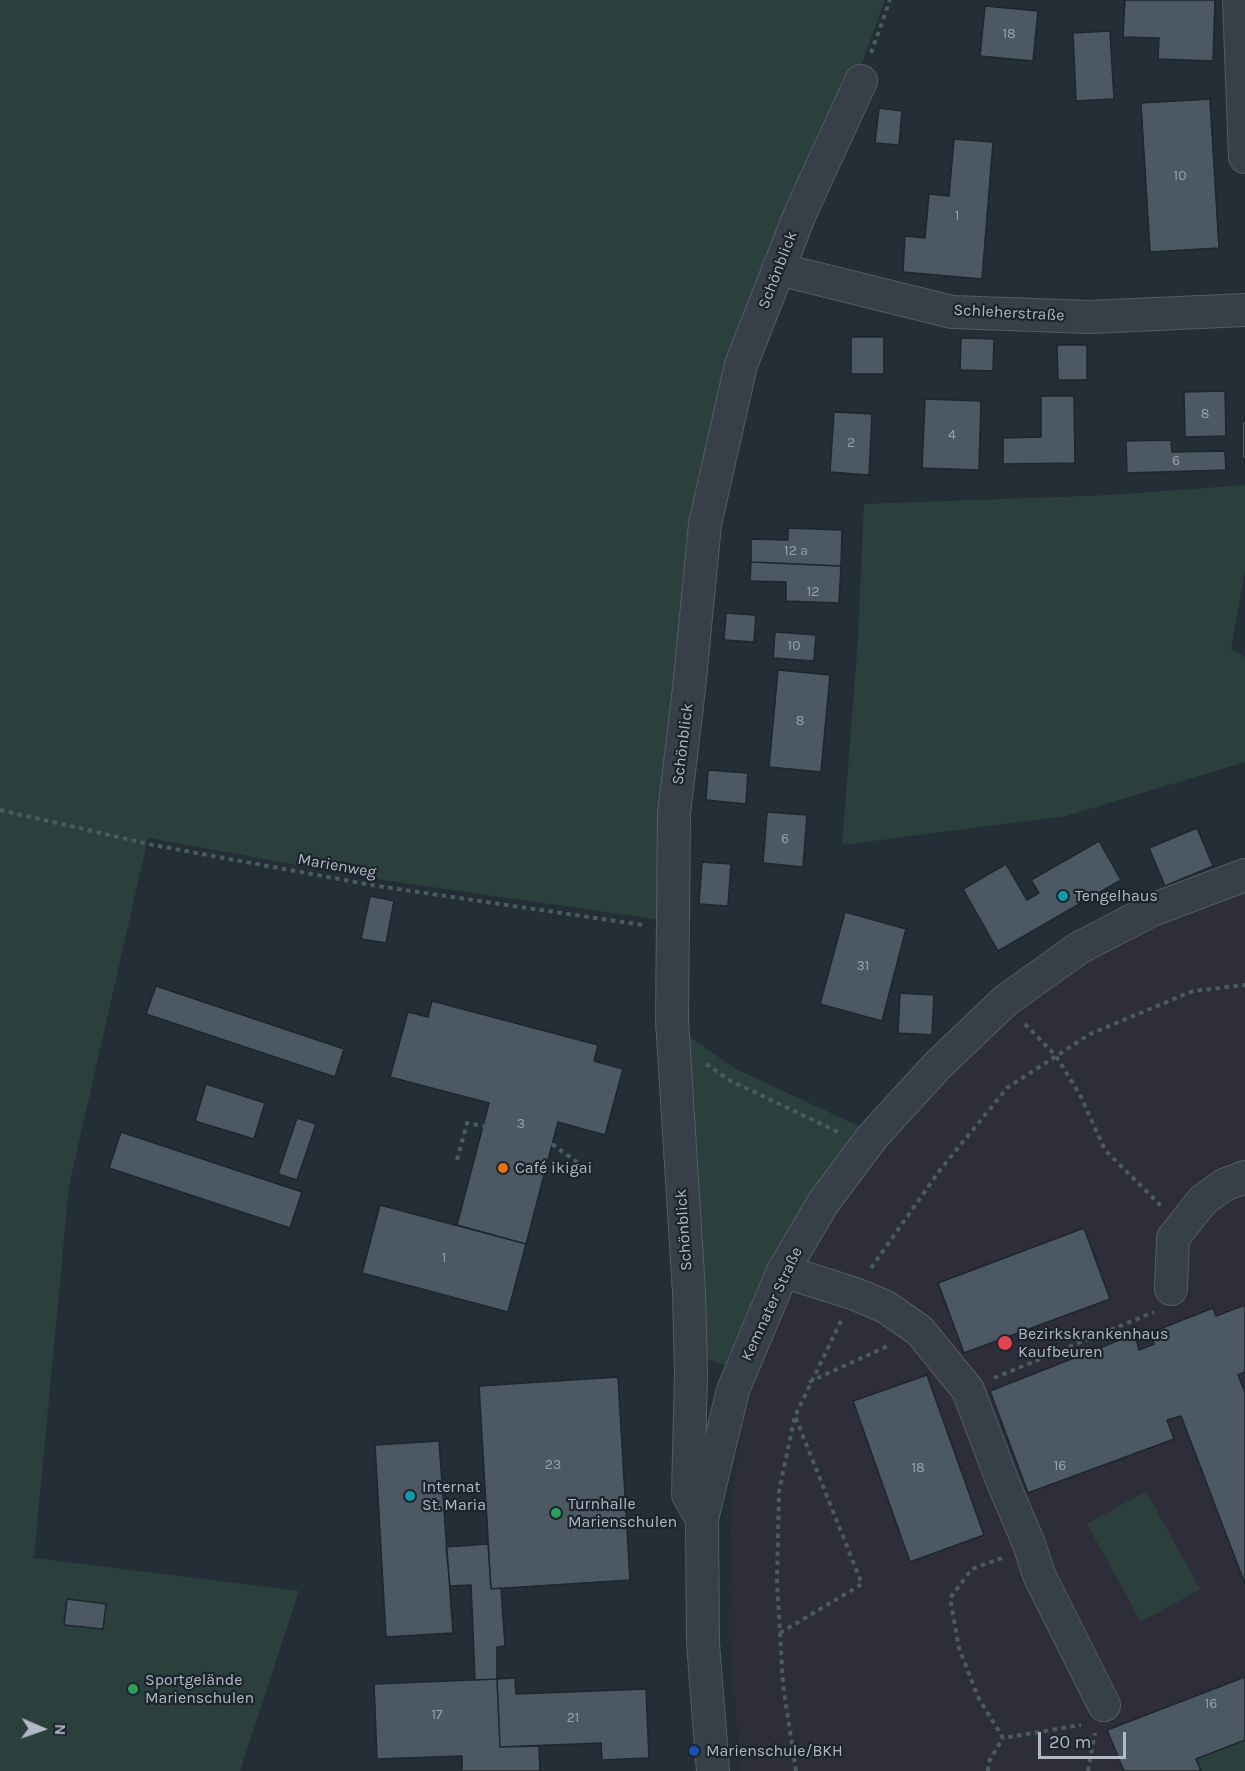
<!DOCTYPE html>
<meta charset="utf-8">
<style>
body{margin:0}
#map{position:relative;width:1245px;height:1771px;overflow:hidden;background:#232e37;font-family:Karla,sans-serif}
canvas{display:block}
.north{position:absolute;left:12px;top:1699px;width:60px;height:60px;-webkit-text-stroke:4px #1c242d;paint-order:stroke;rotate:92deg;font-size:16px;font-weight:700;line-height:24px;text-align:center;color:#b1bac4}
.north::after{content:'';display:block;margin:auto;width:21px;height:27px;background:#b1bac4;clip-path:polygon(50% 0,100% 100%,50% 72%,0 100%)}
.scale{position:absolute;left:1038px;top:1732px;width:88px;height:27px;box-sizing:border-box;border:3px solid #b1bac4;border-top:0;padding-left:8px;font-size:18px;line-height:21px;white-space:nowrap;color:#b1bac4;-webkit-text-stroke:4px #1c242d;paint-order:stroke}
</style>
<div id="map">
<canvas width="1245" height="1771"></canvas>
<div class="north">N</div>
<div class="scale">20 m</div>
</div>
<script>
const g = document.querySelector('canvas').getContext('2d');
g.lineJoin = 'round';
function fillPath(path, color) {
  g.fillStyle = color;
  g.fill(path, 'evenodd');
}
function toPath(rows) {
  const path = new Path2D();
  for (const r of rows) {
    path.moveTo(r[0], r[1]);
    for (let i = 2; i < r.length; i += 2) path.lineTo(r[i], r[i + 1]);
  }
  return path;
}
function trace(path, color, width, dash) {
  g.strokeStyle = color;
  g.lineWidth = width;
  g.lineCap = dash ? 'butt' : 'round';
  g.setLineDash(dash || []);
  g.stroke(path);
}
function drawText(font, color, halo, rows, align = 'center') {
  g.font = font + ' Karla,sans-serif';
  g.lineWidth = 4.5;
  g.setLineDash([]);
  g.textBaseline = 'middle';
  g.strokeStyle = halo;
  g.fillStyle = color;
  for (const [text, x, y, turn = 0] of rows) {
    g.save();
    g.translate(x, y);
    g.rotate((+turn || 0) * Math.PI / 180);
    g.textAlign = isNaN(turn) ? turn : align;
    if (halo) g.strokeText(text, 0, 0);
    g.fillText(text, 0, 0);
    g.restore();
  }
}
fillPath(toPath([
 [1245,894,1245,1771,741,1771,729,1638,730,1517,745,1394,786,1292,830,1211,882,1144,947,1074,1013,1012,1086,960,1153,928]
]), '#2e2e3a');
fillPath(toPath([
 [0,0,885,0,856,80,736,364,667,921,376,879,148,838,69,1186,34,1558,299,1591,240,1771,0,1771],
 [1245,485,1245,571,1231,649,1245,657,1245,762,1066,816,842,845,858,639,864,504,1111,495],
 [681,1031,736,1069,865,1129,732,1368,697,1355],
 [1146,1491,1200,1589,1141,1622,1087,1524],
 [1245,1740,1245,1771,1201,1771,1196,1759]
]), '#2b3f3d');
const building = toPath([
 [1125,0,1215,0,1213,61,1158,59,1159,38,1123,37,1125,0],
 [985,6,1038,11,1033,61,980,56,985,6],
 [1110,31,1114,99,1076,101,1073,33,1110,31],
 [1210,99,1219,248,1150,252,1141,103,1210,99],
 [879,108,902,111,899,145,875,143,879,108],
 [954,139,993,142,982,279,903,272,905,236,925,238,929,194,949,196,954,139],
 [851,337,884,337,884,374,851,374,851,337],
 [961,338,994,339,993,371,960,370,961,338],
 [1057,345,1087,345,1087,380,1058,380,1057,345],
 [1225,391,1226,436,1185,437,1184,392,1225,391],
 [1041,396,1074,396,1075,463,1003,464,1003,438,1041,437,1041,396],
 [925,399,981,401,979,470,922,468,925,399],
 [834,412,872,414,869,475,830,472,834,412],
 [1242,421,1245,421,1245,459,1242,459,1242,421],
 [1171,440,1172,452,1225,451,1226,470,1127,473,1126,441,1171,440],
 [788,528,842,530,841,566,751,562,751,539,788,540,788,528],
 [751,562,841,566,839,603,786,601,786,582,750,581,751,562],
 [726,613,756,615,754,642,724,640,726,613],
 [775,632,816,635,814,661,773,658,775,632],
 [778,670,830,675,821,772,769,767,778,670],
 [708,770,748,773,746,804,706,800,708,770],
 [767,812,807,815,803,867,763,863,767,812],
 [1197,828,1213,866,1165,886,1149,848,1197,828],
 [1099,841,1121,880,998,951,963,889,1006,864,1027,900,1039,893,1031,880,1099,841],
 [702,862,731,864,728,906,699,904,702,862],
 [370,896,394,901,386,943,361,939,370,896],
 [845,912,906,929,882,1021,820,1004,845,912],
 [156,986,344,1049,335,1077,146,1014,156,986],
 [900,993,934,995,932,1035,898,1033,900,993],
 [432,1001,598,1045,594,1061,623,1069,605,1135,558,1122,526,1244,457,1225,489,1103,390,1077,408,1012,428,1017,432,1001],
 [206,1084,265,1103,254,1139,195,1121,206,1084],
 [297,1118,316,1124,297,1180,278,1174,297,1118],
 [121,1132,302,1192,290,1228,109,1168,121,1132],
 [380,1205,526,1244,508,1312,362,1273,380,1205],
 [1084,1228,1110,1299,964,1353,938,1283,1084,1228],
 [1245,1305,1245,1372,1238,1375,1245,1392,1245,1584,1181,1416,1167,1420,1174,1439,1028,1493,990,1391,1135,1334,1139,1350,1154,1344,1152,1332,1213,1308,1216,1316,1245,1305],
 [927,1375,984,1535,910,1562,853,1401,927,1375],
 [618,1377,630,1580,491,1589,479,1386,618,1377],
 [439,1441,453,1633,386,1637,375,1445,439,1441],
 [488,1544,491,1589,501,1588,505,1646,497,1647,497,1679,475,1680,471,1585,450,1586,446,1547,488,1544],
 [67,1599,106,1604,103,1629,64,1625,67,1599],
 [1245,1677,1245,1740,1196,1759,1201,1771,1124,1771,1107,1730,1245,1677],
 [515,1678,516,1694,646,1689,649,1758,602,1760,601,1743,500,1747,497,1679,515,1678],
 [497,1679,500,1747,539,1746,540,1771,462,1771,462,1756,377,1759,374,1684,497,1679]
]);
fillPath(building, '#4c5863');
trace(building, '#1e262f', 1.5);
const minor = toPath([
 [1239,0,1245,157],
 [778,269,952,312,1090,317,1245,310],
 [783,1271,855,1294,886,1307,920,1331,968,1390,1002,1480,1029,1544,1039,1575,1104,1705],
 [1171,1289,1173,1238,1203,1200,1224,1185,1245,1177],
 [702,1519,688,1495,691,1373,689,1292,672,1020,674,813,689,689,705,524,741,365,800,214,861,81],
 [713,1771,703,1643,702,1519,733,1390,783,1271,823,1203,873,1136,937,1066,1005,1001,1079,948,1152,910,1245,875]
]);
trace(minor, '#545d66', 34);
trace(toPath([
 [871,53,890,0],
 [0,810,153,845,377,886,643,925],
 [1025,1024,1056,1056,1080,1095,1105,1150,1161,1206],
 [706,1064,729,1080,838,1132],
 [552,1144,592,1173],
 [457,1160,467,1123,484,1126],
 [871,1268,940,1170,1007,1088,1090,1034,1193,991,1245,985],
 [994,1378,1154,1312],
 [809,1382,890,1345],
 [1002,1558,972,1569,950,1598,959,1648,978,1697,1003,1738,1081,1725],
 [780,1633,862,1584,795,1416],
 [796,1771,783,1685,777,1582,779,1491,795,1416,841,1321],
 [988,1771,988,1763,1003,1738],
 [1088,1771,1095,1733]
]), '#4a5c5c', 4, [4.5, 4.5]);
trace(minor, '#373f48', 32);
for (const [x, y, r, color] of [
 [1063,896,6,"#0f9aa8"],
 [503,1168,6,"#e8710a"],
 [1005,1343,8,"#e0444e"],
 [410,1496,6,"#0f9aa8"],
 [556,1513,6,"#2e9e5b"],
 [133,1689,6,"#2e9e5b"],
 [694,1751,6,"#1a4fb4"]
]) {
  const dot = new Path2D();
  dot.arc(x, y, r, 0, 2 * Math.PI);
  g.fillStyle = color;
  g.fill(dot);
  trace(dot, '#1c242d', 2);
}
drawText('14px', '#98a2ac', null, [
 ["18",1009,34],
 ["10",1180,176],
 ["1",957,216],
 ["8",1205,414],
 ["4",952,435],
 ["2",851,443],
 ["6",1176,461],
 ["12 a",796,551],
 ["12",813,592],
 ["10",794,646],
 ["8",800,721],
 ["6",785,839],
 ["31",863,966],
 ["3",521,1124],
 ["1",444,1258],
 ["23",553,1465],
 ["16",1060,1466],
 ["18",918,1468],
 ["16",1211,1704],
 ["17",437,1715],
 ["21",573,1718]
]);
drawText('16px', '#b1bac4', '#1c242d', [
 ["Schönblick",778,270,-69],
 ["Schleherstraße",1009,313,3],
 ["Schönblick",683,744,-83],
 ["Marienweg",337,866,10],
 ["Schönblick",684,1230,-94],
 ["Kemnater Straße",772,1304,-65]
]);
drawText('16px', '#b1bac4', '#1c242d', [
 ["Tengelhaus",1075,896],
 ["Café ikigai",515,1168],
 ["Bezirkskrankenhaus",1018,1334],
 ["Kaufbeuren",1018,1352],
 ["Internat",422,1487],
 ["St. Maria",422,1505],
 ["Turnhalle",568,1504],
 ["Marienschulen",568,1522],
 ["Sportgelände",145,1680],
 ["Marienschulen",145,1698],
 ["Marienschule/BKH",706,1751]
], 'left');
</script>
